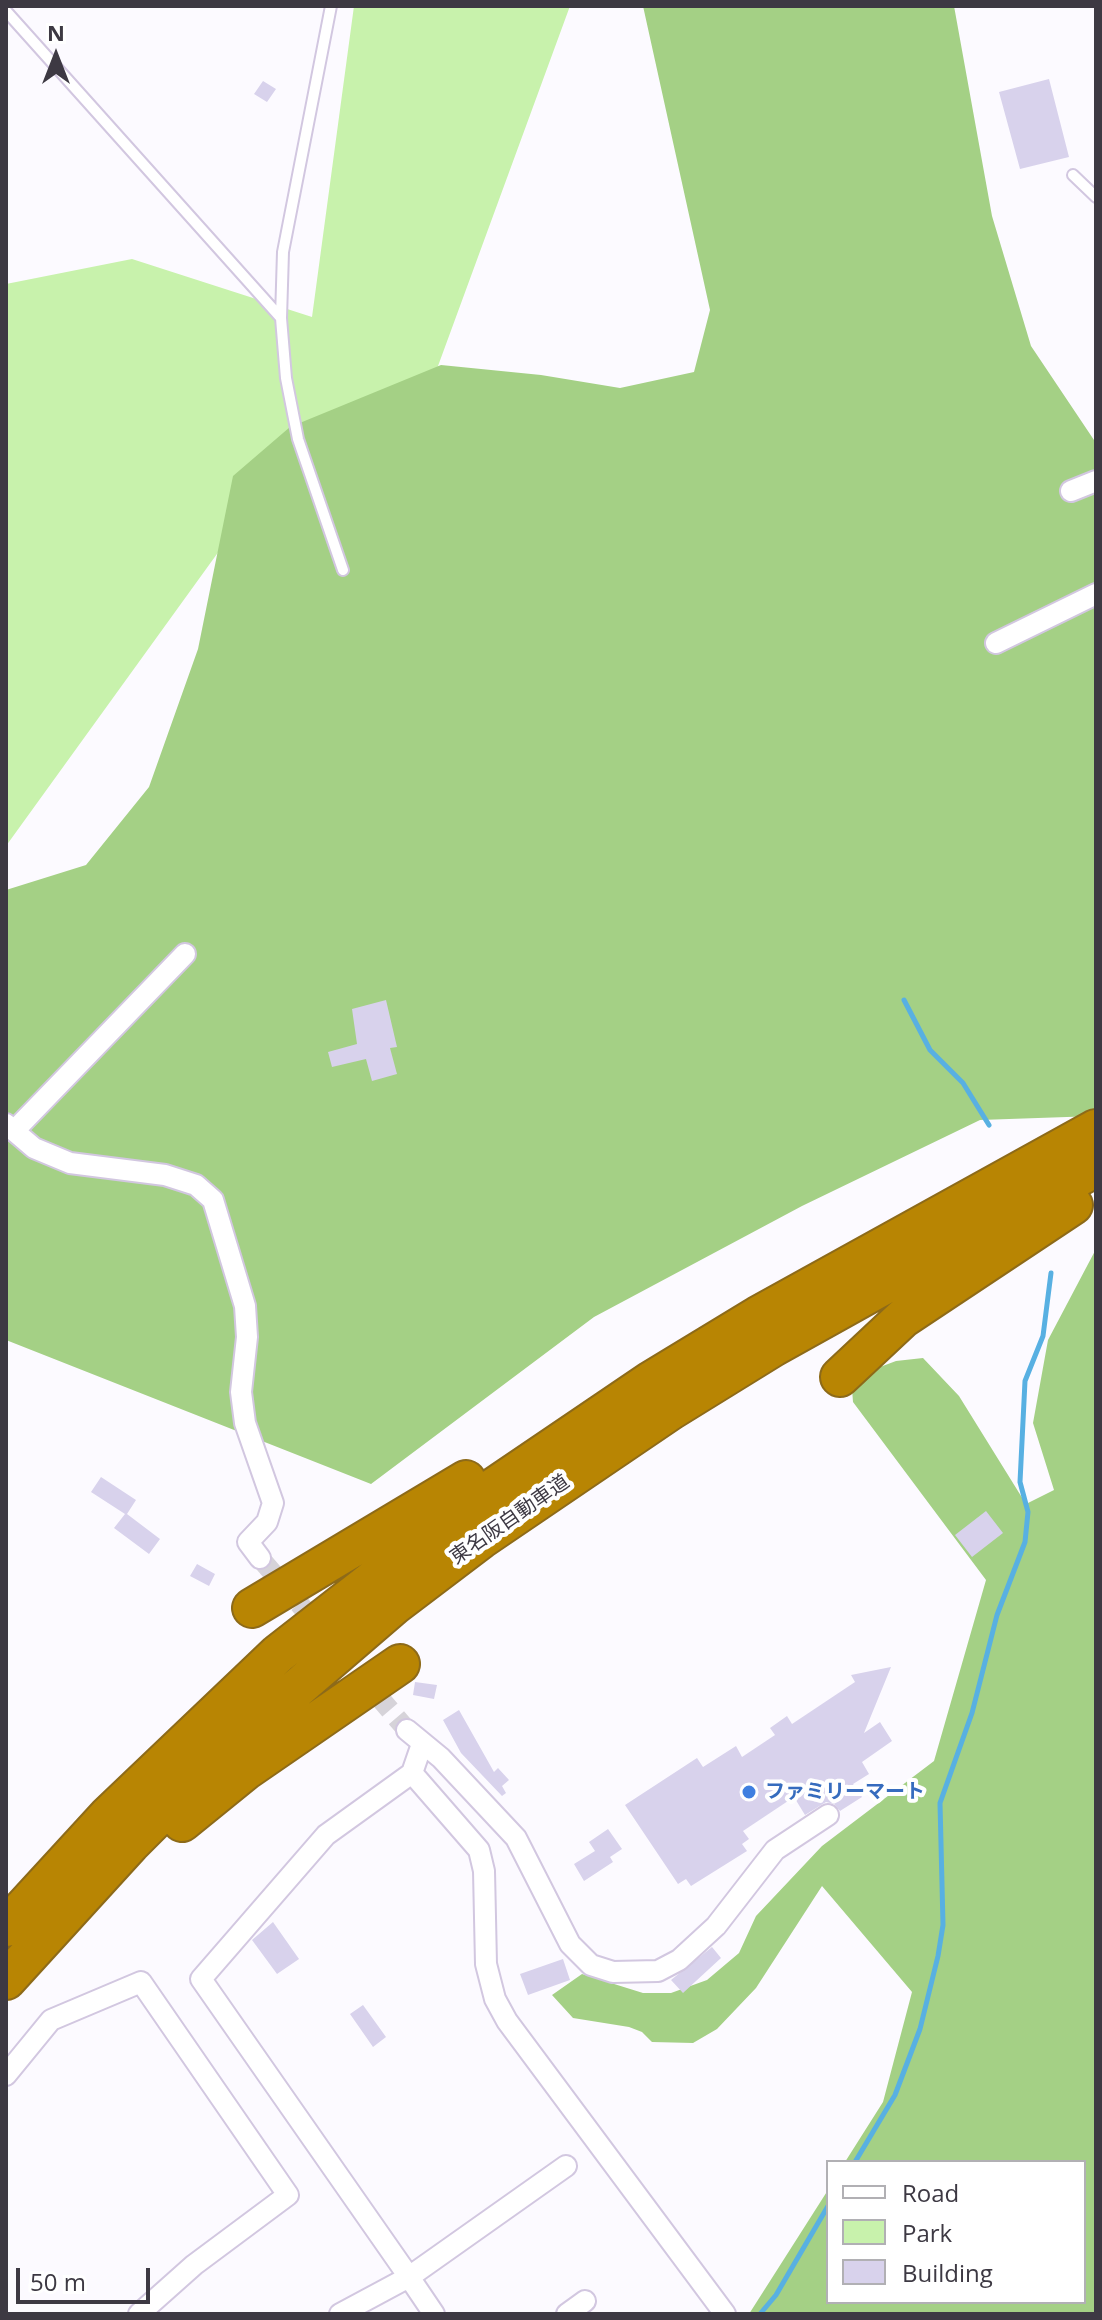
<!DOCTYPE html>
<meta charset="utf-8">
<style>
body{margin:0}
#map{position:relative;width:1102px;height:2320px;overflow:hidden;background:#fcfaff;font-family:"Open Sans",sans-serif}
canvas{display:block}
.frame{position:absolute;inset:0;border:8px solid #3d3943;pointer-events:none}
.legend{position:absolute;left:826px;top:2160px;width:260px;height:144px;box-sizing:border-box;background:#fff;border:2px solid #b1b0b4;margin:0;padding:10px 14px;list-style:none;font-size:24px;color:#3d3943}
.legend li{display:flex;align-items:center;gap:16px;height:40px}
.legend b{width:40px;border:2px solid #b1b0b4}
.north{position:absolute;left:16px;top:16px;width:80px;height:80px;-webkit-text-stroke:6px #fff;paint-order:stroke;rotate:0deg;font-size:22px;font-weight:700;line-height:32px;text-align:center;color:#3d3943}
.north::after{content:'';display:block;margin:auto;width:28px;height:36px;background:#3d3943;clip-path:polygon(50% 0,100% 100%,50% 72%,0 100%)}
.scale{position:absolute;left:16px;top:2268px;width:134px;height:36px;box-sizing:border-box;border:4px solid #3d3943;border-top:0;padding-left:10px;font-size:24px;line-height:28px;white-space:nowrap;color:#3d3943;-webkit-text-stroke:6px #fff;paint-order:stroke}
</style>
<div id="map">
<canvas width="1102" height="2320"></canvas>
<div class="frame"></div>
<ul class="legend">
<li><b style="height:10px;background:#fff"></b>Road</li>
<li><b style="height:22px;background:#c8f2ac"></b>Park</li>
<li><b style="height:22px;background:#d8d2ec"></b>Building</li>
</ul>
<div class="north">N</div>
<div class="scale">50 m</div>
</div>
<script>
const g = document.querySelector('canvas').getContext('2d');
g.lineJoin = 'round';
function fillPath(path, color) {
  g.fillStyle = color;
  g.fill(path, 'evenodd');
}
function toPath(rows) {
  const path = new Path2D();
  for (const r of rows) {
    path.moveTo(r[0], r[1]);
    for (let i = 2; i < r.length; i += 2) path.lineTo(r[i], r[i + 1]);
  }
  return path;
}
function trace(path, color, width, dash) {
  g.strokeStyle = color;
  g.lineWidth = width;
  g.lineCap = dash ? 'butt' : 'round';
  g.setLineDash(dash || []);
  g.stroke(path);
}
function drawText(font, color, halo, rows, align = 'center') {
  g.font = font + ' "Open Sans","Noto Sans JP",sans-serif';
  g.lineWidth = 8;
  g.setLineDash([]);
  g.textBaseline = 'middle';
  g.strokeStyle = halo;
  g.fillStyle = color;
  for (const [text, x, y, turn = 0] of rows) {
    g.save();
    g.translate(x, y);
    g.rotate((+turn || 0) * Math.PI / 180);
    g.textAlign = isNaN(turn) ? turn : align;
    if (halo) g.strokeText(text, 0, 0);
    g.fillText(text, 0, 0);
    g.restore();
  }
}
fillPath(toPath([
 [354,6,570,6,427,396,248,511,6,846,6,284,132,259,312,317]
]), '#c8f2ac');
fillPath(toPath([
 [643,6,954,6,992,216,1031,346,1096,443,1096,1116,980,1120,802,1206,594,1317,371,1484,6,1340,6,890,86,865,149,787,198,649,233,476,290,427,441,365,541,375,620,388,694,372,710,310],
 [1096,1249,1096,2314,749,2314,828,2190,828,2302,1084,2302,1084,2162,845,2162,883,2102,912,1992,822,1886,756,1988,717,2029,693,2043,652,2042,642,2032,629,2027,573,2018,552,1995,582,1974,643,1993,671,1993,707,1980,739,1953,756,1916,822,1846,934,1761,986,1580,853,1402,852,1389,856,1376,896,1361,923,1358,959,1396,1026,1504,1054,1490,1033,1423,1048,1340]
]), '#a4d085');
trace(toPath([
 [904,1000,930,1050,963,1083,989,1125],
 [855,2162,895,2095,920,2029,938,1956,943,1925,940,1803,972,1713,997,1615,1025,1542,1028,1512,1020,1482,1025,1381,1043,1336,1051,1273],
 [760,2314,776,2295,828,2206]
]), '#58b0e2', 5);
fillPath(toPath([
 [1049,79,1069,157,1020,169,999,92],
 [263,81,276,89,267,102,254,94],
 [386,1000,397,1047,390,1048,397,1074,372,1081,366,1059,332,1067,328,1052,357,1044,352,1009],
 [101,1477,136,1500,127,1514,160,1539,149,1554,114,1528,125,1514,91,1492],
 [986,1511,1003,1533,972,1557,955,1535],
 [197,1564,215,1574,209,1586,190,1576],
 [891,1667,864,1733,880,1722,892,1741,862,1762,869,1774,853,1784,862,1797,840,1811,834,1804,826,1802,805,1815,794,1797,743,1831,749,1839,742,1844,747,1851,691,1886,686,1879,678,1884,625,1805,697,1758,703,1767,736,1746,742,1757,775,1735,770,1728,787,1716,792,1724,855,1682,851,1675],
 [415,1682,437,1685,434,1699,413,1695],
 [459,1710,494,1772,498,1768,509,1780,502,1786,506,1793,502,1796,461,1753,443,1720],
 [608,1829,622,1849,610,1857,613,1862,584,1881,574,1864,595,1851,589,1842],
 [273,1922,299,1959,277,1974,252,1940],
 [712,1947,721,1958,683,1993,671,1980],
 [563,1959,570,1980,528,1995,520,1974],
 [363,2005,386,2037,373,2047,350,2014]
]), '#d8d2ec');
trace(toPath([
 [260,1558,407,1730]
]), '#d6d3d9', 20, [20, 10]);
const service = toPath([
 [331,6,283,252,281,318,286,378,298,439,343,570],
 [6,11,281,318],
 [1073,175,1096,197]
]);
const minor = toPath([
 [1071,491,1096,481],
 [996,643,1096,594],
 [6,1124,34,1148,70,1163,165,1175,196,1185,213,1200,245,1306,247,1337,241,1392,245,1423,273,1503,267,1522,248,1542,260,1558],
 [14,1131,185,954],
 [407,1730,441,1758,516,1838,570,1944,591,1965,613,1972,658,1971,679,1960,716,1926,775,1850,828,1815],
 [412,1773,479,1850,484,1871,486,1964,495,1999,507,2021,725,2314],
 [6,2075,51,2020,141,1982,288,2195,194,2265,139,2314],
 [340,2314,409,2277,201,1979,326,1835,412,1773,422,1744],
 [434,2314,409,2277,566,2166],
 [567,2314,585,2301]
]);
const motorway = toPath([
 [840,1377,903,1318,1073,1205],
 [252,1608,466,1480],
 [182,1822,246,1770,400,1664],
 [6,1927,108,1816,278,1654,474,1501,651,1381,758,1316,1096,1129],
 [6,1980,130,1844,214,1760,394,1605,481,1539,671,1410,773,1347,1096,1167]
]);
trace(service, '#d2c7e0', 14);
trace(minor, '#d2c7e0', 24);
trace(motorway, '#8d6a19', 42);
trace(service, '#fff', 10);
trace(minor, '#fff', 20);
trace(motorway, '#b88503', 38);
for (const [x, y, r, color] of [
 [749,1792,8,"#3f7fe0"]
]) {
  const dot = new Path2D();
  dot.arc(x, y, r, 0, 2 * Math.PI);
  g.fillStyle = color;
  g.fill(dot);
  trace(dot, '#fff', 3);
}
drawText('20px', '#3d3943', '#fff', [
 ["東名阪自動車道",510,1520,-35]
]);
drawText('bold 20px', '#366cbe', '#fff', [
 ["ファミリーマート",765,1792]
], 'left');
</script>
